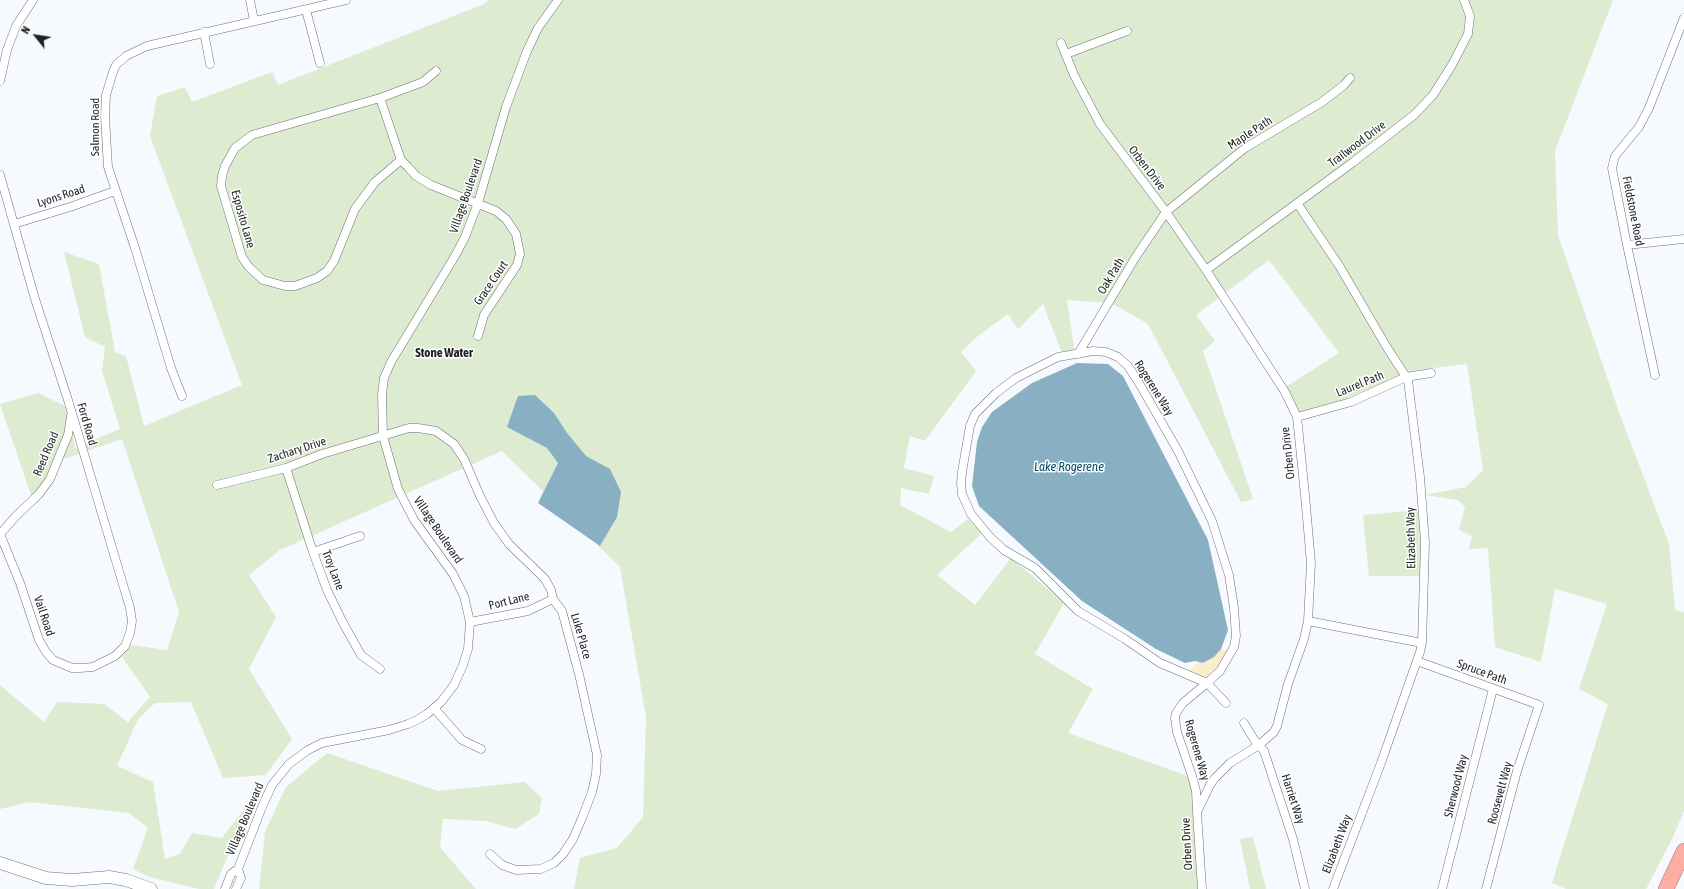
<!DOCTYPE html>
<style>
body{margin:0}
#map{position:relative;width:1684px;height:889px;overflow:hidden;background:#f6f9fe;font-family:"Asap Condensed",sans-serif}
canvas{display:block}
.north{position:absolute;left:16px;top:16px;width:40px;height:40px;-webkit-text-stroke:3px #fff;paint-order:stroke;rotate:300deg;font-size:11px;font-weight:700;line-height:16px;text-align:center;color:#1f2023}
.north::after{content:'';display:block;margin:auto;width:14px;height:18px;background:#1f2023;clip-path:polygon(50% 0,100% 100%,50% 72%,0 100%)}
</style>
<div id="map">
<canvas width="1684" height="889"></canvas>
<div class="north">N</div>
</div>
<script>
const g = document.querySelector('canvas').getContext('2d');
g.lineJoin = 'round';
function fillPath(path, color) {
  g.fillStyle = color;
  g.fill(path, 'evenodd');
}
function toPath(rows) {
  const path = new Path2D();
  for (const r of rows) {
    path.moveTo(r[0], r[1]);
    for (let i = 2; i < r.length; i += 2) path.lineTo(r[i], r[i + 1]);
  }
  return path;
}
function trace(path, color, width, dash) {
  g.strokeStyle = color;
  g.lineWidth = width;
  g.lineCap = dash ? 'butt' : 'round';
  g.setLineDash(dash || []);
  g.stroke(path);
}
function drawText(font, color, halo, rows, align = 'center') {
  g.font = font + ' "Asap Condensed",sans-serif';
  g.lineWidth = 3;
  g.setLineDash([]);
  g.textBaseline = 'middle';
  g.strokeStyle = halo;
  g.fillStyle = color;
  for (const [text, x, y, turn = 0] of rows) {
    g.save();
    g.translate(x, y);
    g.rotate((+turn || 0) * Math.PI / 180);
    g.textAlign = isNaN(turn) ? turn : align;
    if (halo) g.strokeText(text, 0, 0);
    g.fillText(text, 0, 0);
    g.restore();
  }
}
fillPath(toPath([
 [489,0,1613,0,1555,151,1558,235,1619,412,1669,544,1675,610,1684,612,1684,811,1673,837,1646,889,1566,889,1552,883,1608,704,1579,689,1607,604,1555,589,1541,662,1495,647,1488,548,1469,549,1472,536,1459,530,1465,507,1458,500,1425,495,1466,487,1483,470,1467,364,1417,370,1349,397,1300,414,1284,388,1339,353,1269,260,1196,315,1215,341,1203,351,1253,499,1241,502,1148,324,1111,303,1067,300,1075,354,1063,356,1043,304,1018,329,1008,314,978,336,961,352,976,371,925,441,910,436,904,468,934,476,929,494,901,488,900,505,951,532,968,519,982,533,937,575,975,605,1011,558,1064,603,1035,654,1093,689,1068,733,1193,778,1201,889,574,889,580,858,617,848,643,817,646,717,620,567,502,451,280,550,249,575,276,617,249,669,292,739,266,775,223,778,191,702,155,703,138,719,117,766,153,782,165,859,180,854,192,833,222,838,251,800,214,889,199,889,149,877,133,869,148,828,129,813,29,802,0,809,0,685,44,722,57,702,104,704,128,722,150,697,122,657,131,645,167,650,179,612,122,439,58,461,33,501,0,404,38,393,67,407,75,448,120,429,102,371,105,347,85,337,64,252,99,264,115,352,126,356,144,426,242,385,150,136,157,96,185,87,192,102,272,72,278,85,484,4],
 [1420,510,1422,576,1369,576,1363,515],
 [327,753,438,791,525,782,542,798,539,814,515,829,486,821,443,819,440,847,476,889,259,889,265,832,286,787],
 [1253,837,1266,889,1250,889,1240,839]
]), '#ddebd0');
fillPath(toPath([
 [1221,649,1228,653,1221,664,1206,677,1190,671,1192,667,1193,667,1198,662,1203,664,1214,657]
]), '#f9efca');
fillPath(toPath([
 [1077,363,1108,364,1123,376,1208,540,1228,630,1221,649,1214,657,1203,663,1195,661,1185,663,1156,649,1082,601,979,506,972,486,977,442,982,427,992,412,1032,383],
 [535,395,554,413,567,433,586,456,610,469,621,492,617,517,600,546,538,503,558,463,547,448,507,427,518,396]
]), '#89afc2');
const street = toPath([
 [250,0,254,21],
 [306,10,320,63],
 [204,32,210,64],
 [1061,43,1074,75,1100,124,1166,212,1206,270,1285,392,1297,417,1305,495,1311,563,1308,621,1304,639,1288,684,1277,726,1274,732,1259,745,1230,763,1215,778,1210,785,1197,812,1202,889],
 [1066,54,1127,31],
 [0,81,7,50,16,26,33,0],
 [380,98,401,160,408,167,416,176,431,185,496,211,506,219,516,234,520,254,517,265,484,315,478,336],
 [401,160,375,182,355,209,334,261,327,271,317,278,295,286,285,286,263,280,248,266,242,257,221,186,222,176,225,166,235,148,252,135,380,98,423,82,436,71],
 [0,175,35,299,68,400,130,608,132,621,130,633,125,646,115,656,93,667,80,668,72,668,53,660,46,652,39,640,20,583,0,534],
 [1297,203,1340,267,1386,346,1408,380,1420,477,1425,542,1422,643,1420,652,1381,763,1333,889],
 [14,224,70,207,115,191],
 [1627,245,1684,239],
 [1206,270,1352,163,1414,115,1433,95,1452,65,1468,34,1470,16,1464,0],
 [1078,354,1135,258,1166,212,1245,148,1322,102,1344,85,1350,78],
 [1655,375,1627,245,1612,168,1615,156,1639,127,1649,108,1684,18],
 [182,396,171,368,135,248,108,167,105,117,106,95,113,72,116,65,126,56,147,46,346,0],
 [1297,417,1351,402,1406,377,1431,373],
 [286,468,313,552,327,590,343,623,361,655,380,669],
 [217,485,286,468,322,454,409,428,418,428,436,431,454,444,464,459,480,496,494,523,509,544,545,579,551,590,553,599,562,611,579,674,597,755,596,774,592,792,582,818,573,839,563,854,554,863,541,869,516,870,502,865,490,854],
 [0,534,16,516,39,494,50,479,68,435,71,416],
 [313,552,360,536],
 [1308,621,1422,643],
 [470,622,528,611,553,599],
 [1417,661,1539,705,1517,771,1486,889],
 [434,708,462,740,481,749],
 [1244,723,1255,741,1264,751,1293,839,1305,889],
 [1197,812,1196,791,1192,776,1177,732,1175,718,1176,713,1183,703,1207,683,1220,671,1234,647,1236,636,1234,608,1229,575,1212,521,1178,451,1139,383,1128,366,1118,357,1106,352,1093,351,1058,357,1016,378,996,393,975,414,970,426,962,472,961,483,962,494,971,514,990,537,1004,550,1035,568,1078,611,1125,639,1160,663,1207,683,1226,703],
 [225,889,231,874,238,869,262,807,272,785,289,764,308,750,322,743,389,730,408,724,417,720,427,714,441,702,454,685,463,665,468,649,470,622,464,596,453,574,414,520,398,489,383,436,382,395,384,378,391,362,455,256,465,237,478,203,506,107,527,51,538,28,558,0],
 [236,889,241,878,238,869],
 [1442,889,1493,689]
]);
const secondary = toPath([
 [0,863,46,878,72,880,109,877,126,880,151,889]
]);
const highway = toPath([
 [1666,889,1684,851]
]);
trace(street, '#6d7077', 9);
trace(secondary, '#6d7077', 13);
trace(highway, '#af7c77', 16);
trace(street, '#fff', 8);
trace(secondary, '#fff', 12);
trace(highway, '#fcaea4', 15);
drawText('12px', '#1f2023', '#fff', [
 ["Salmon Road",95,127,-90],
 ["Maple Path",1250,133,-33],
 ["Trailwood Drive",1357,144,-37],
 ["Orben Drive",1147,168,52],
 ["Lyons Road",61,196,-18],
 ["Village Boulevard",466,196,-71],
 ["Fieldstone Road",1633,211,79],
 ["Esposito Lane",243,219,74],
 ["Oak Path",1111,276,-59],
 ["Grace Court",491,283,-56],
 ["Laurel Path",1360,384,-22],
 ["Rogerene Way",1154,388,58],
 ["Ford Road",87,424,74],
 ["Zachary Drive",297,450,-18],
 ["Orben Drive",1288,453,-96],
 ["Reed Road",46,454,-67],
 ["Village Boulevard",438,530,56],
 ["Elizabeth Way",1411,538,-91],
 ["Troy Lane",333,570,69],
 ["Port Lane",509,601,-14],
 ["Vail Road",44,616,71],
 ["Luke Place",581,636,74],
 ["Spruce Path",1482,672,20],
 ["Rogerene Way",1197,750,74],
 ["Sherwood Way",1456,786,-76],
 ["Roosevelt Way",1500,793,-75],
 ["Harriet Way",1293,799,72],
 ["Village Boulevard",245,819,-67],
 ["Orben Drive",1187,844,-93],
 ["Elizabeth Way",1337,844,-69]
]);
drawText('bold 13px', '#1f2023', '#fff', [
 ["Stone Water",444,353]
]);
drawText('italic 13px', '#00506b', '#fff', [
 ["Lake Rogerene",1069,467]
]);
</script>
